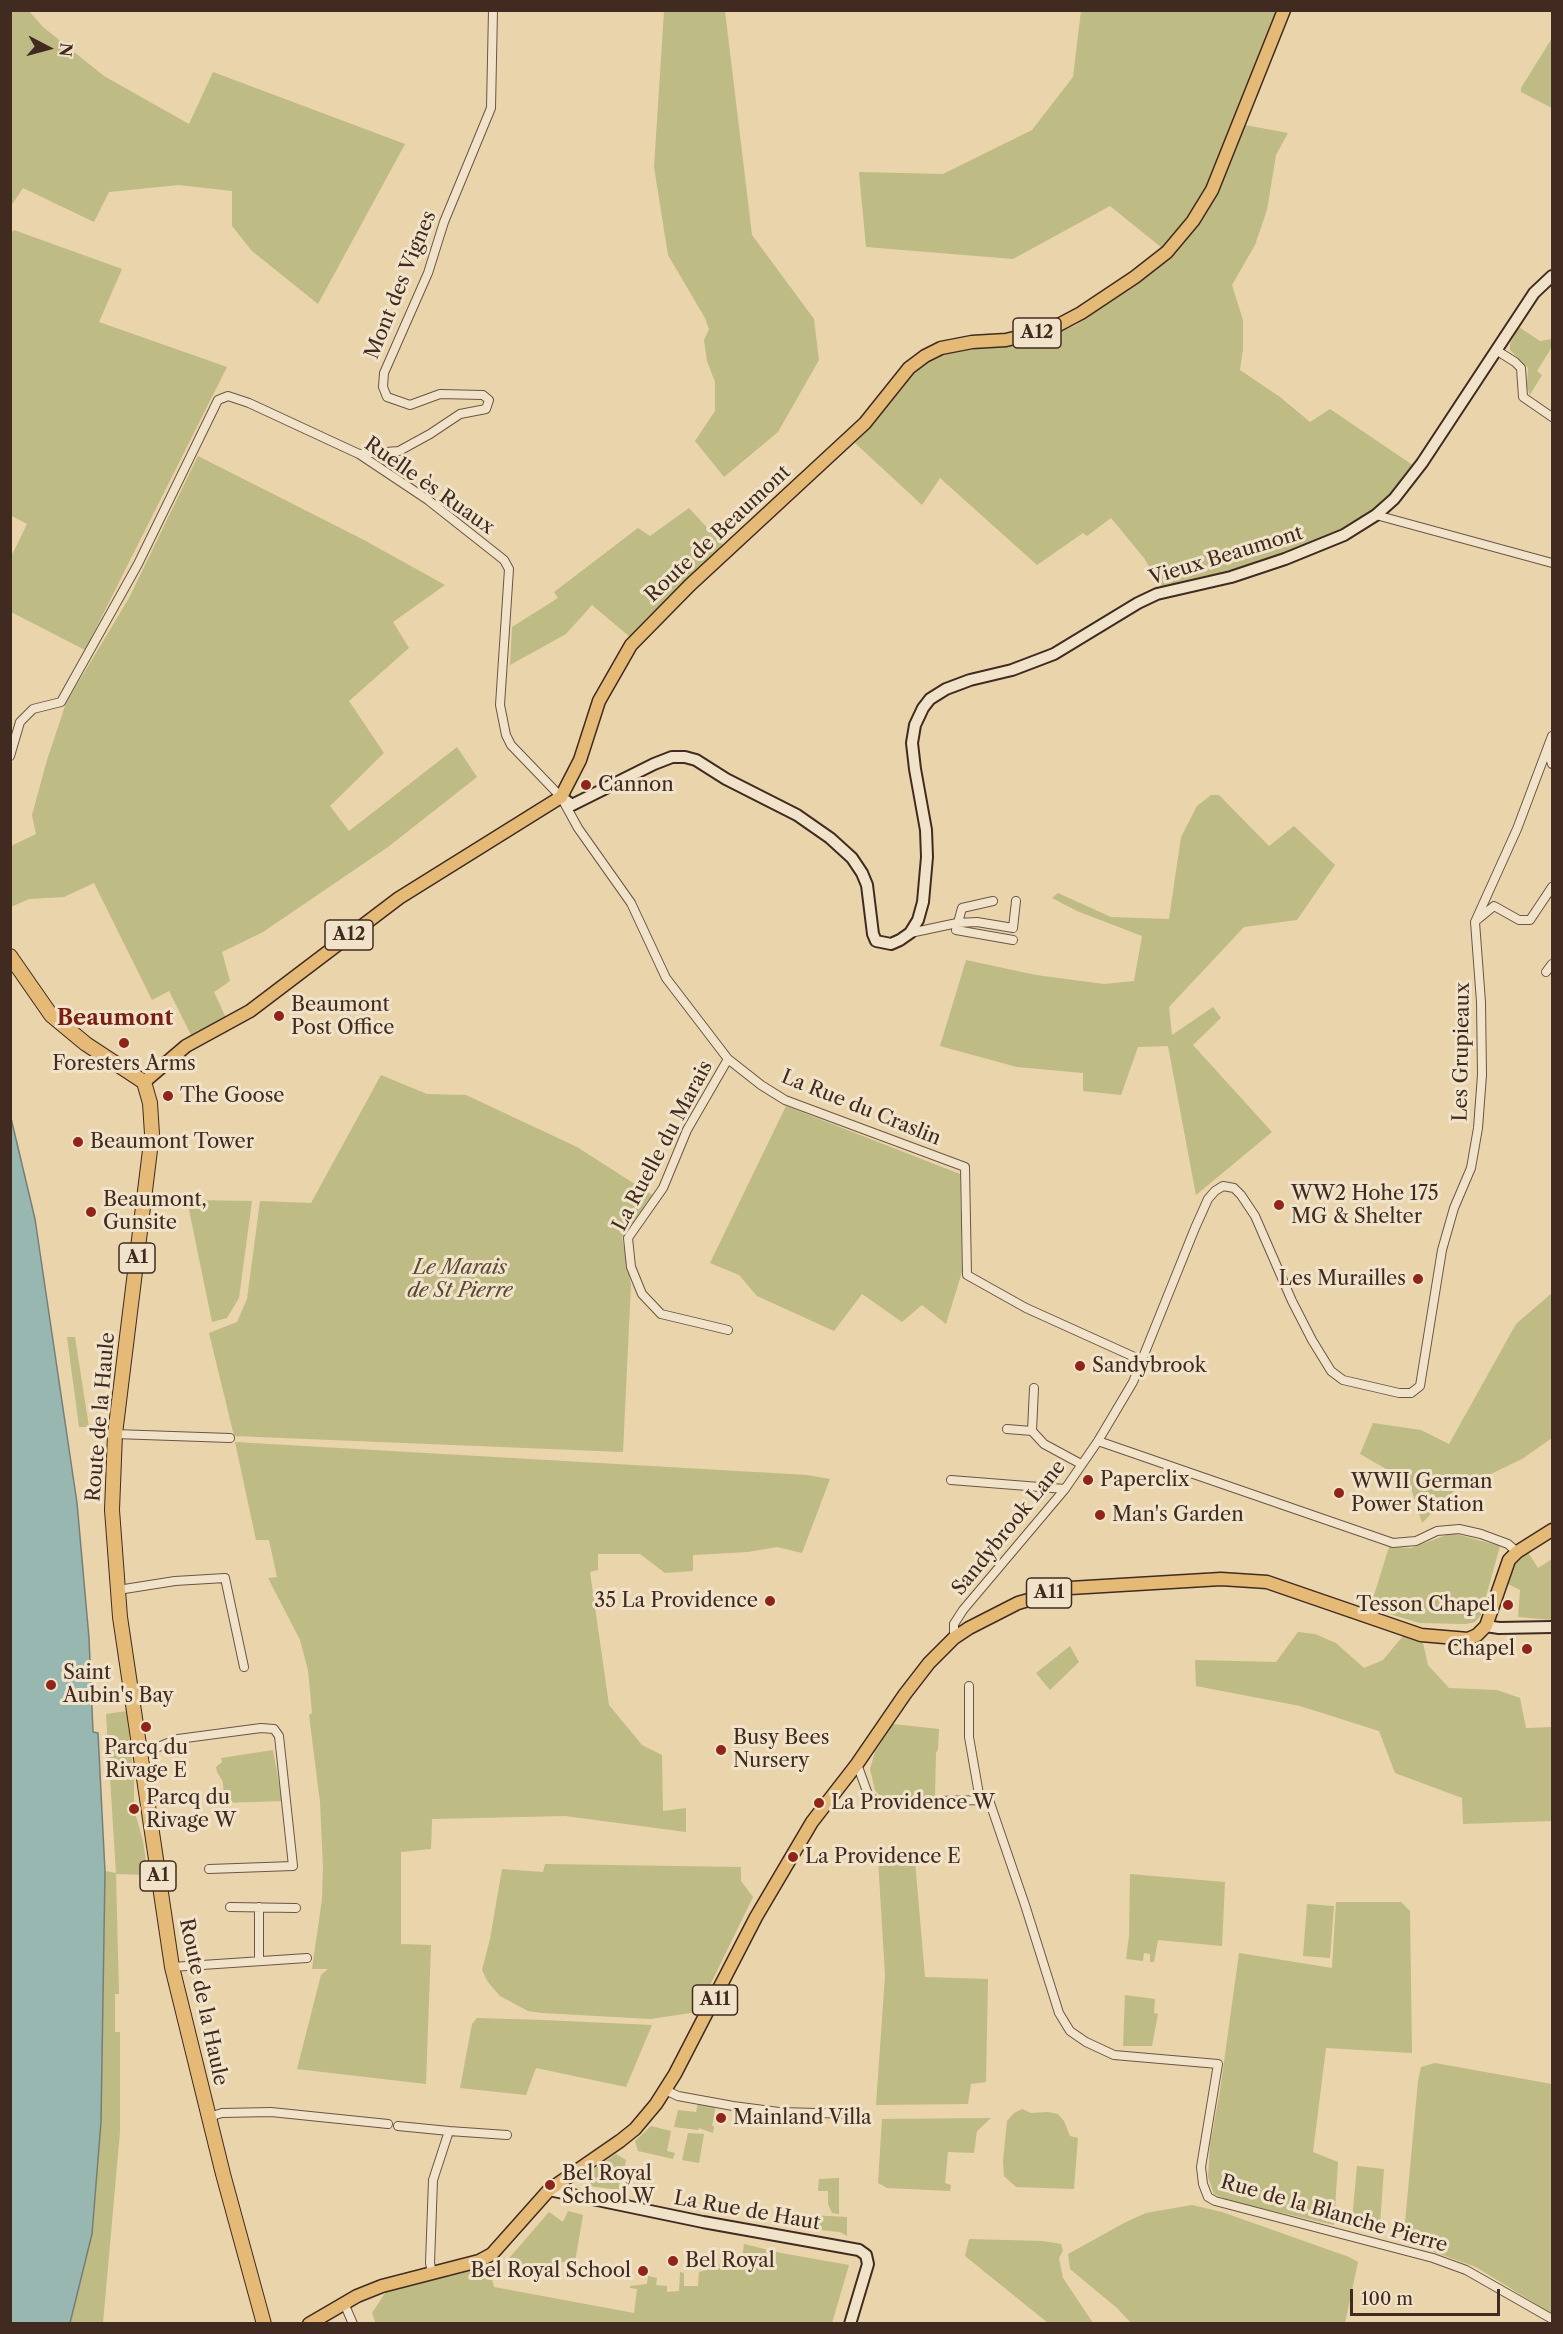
<!DOCTYPE html>
<meta charset="utf-8">
<style>
body{margin:0}
#map{position:relative;width:1563px;height:2334px;overflow:hidden;background:#e9d4ac;font-family:"Libre Caslon Text",serif}
canvas{display:block}
.frame{position:absolute;inset:0;border:12px solid #412b21;pointer-events:none}
.north{position:absolute;left:18px;top:18px;width:60px;height:60px;-webkit-text-stroke:4px #f1e3c9;paint-order:stroke;rotate:96deg;font-size:16px;font-weight:700;line-height:24px;text-align:center;color:#412b21}
.north::after{content:'';display:block;margin:auto;width:21px;height:27px;background:#412b21;clip-path:polygon(50% 0,100% 100%,50% 72%,0 100%)}
.scale{position:absolute;left:1350px;top:2289px;width:150px;height:27px;box-sizing:border-box;border:3px solid #412b21;border-top:0;padding-left:8px;font-size:18px;line-height:21px;white-space:nowrap;color:#412b21;-webkit-text-stroke:4px #f1e3c9;paint-order:stroke}
</style>
<div id="map">
<canvas width="1563" height="2334"></canvas>
<div class="frame"></div>
<div class="north">N</div>
<div class="scale">100 m</div>
</div>
<script>
const g = document.querySelector('canvas').getContext('2d');
g.lineJoin = 'round';
function fillPath(path, color) {
  g.fillStyle = color;
  g.fill(path, 'evenodd');
}
function toPath(rows) {
  const path = new Path2D();
  for (const r of rows) {
    path.moveTo(r[0], r[1]);
    for (let i = 2; i < r.length; i += 2) path.lineTo(r[i], r[i + 1]);
  }
  return path;
}
function trace(path, color, width, dash) {
  g.strokeStyle = color;
  g.lineWidth = width;
  g.lineCap = dash ? 'butt' : 'round';
  g.setLineDash(dash || []);
  g.stroke(path);
}
function drawText(font, color, halo, rows, align = 'center') {
  g.font = font + ' "Libre Caslon Text",serif';
  g.lineWidth = 6;
  g.setLineDash([]);
  g.textBaseline = 'middle';
  g.strokeStyle = halo;
  g.fillStyle = color;
  for (const [text, x, y, turn = 0] of rows) {
    g.save();
    g.translate(x, y);
    g.rotate((+turn || 0) * Math.PI / 180);
    g.textAlign = isNaN(turn) ? turn : align;
    if (halo) g.strokeText(text, 0, 0);
    g.fillText(text, 0, 0);
    g.restore();
  }
}
fillPath(toPath([
 [11,10,29,11,43,27,104,76,189,124,213,72,405,144,318,304,252,251,232,226,232,191,179,185,109,192,94,222,23,188,11,206],
 [664,11,725,11,752,235,814,319,819,360,778,432,724,477,695,441,715,411,715,382,707,361,704,340,709,329,705,318,668,255,654,167],
 [1081,11,1284,11,1212,190,1167,252,1110,206,1013,259,866,247,859,172,943,174,1032,130,1073,77],
 [1552,38,1552,108,1521,92,1521,88],
 [1245,125,1288,133,1276,155,1267,210,1255,245,1232,285,1243,320,1243,349,1240,370,1280,397,1310,422,1330,409,1414,466,1395,491,1374,512,1343,530,1309,545,1224,575,1162,589,1144,558,1111,518,1087,536,1083,533,1037,565,940,478,922,505,855,443,911,374,930,360,950,351,1022,343,1056,334,1076,325,1161,266,1184,243,1208,208,1224,177],
 [14,230,122,269,99,322,227,367,85,650,11,612,11,557,27,524,10,515,10,235],
 [1519,327,1540,341,1552,339,1552,347,1537,371,1542,375,1530,395,1527,387,1528,368,1510,350,1510,344],
 [198,456,364,540,445,585,393,622,409,648,349,701,384,753,330,806,349,831,457,747,477,777,388,847,263,932,222,952,230,981,214,992,226,1018,192,1037,169,991,152,1000,94,883,64,897,29,899,11,907,11,846,36,834,32,815,47,760,66,703,129,598],
 [689,508,725,547,630,637,592,605,566,634,510,665,512,627,558,598,554,592,638,528,650,536],
 [1211,795,1219,795,1269,846,1294,826,1335,865,1297,920,1244,927,1169,1007,1172,1035,1213,1007,1221,1018,1193,1045,1272,1132,1196,1195,1168,1046,1138,1047,1121,1095,1083,1091,1083,1073,1017,1067,940,1046,966,960,1036,975,1104,984,1134,981,1142,936,1077,911,1052,898,1058,893,1111,917,1169,919,1181,837,1197,806],
 [381,1075,427,1094,466,1095,577,1147,652,1195,622,1238,631,1284,623,1452,234,1436,209,1333,237,1322,247,1299,260,1201,311,1203],
 [786,1106,960,1174,962,1272,946,1324,922,1305,902,1322,862,1294,834,1331,757,1296,739,1275,710,1263],
 [187,1200,252,1201,239,1298,227,1318,212,1322],
 [1552,1293,1552,1438,1522,1459,1453,1492,1422,1523,1409,1482,1360,1454,1373,1423,1421,1430,1449,1444,1516,1324],
 [67,1337,75,1337,89,1427,79,1427],
 [235,1442,807,1475,830,1479,802,1553,777,1547,748,1552,693,1555,693,1571,665,1573,640,1554,598,1554,598,1570,590,1572,609,1705,642,1745,662,1755,663,1811,686,1808,686,1832,565,1816,432,1819,431,1849,401,1852,401,1944,431,1945,426,2084,297,2069,321,1975,328,1969,312,1969,322,1899,323,1867,320,1802,309,1715,312,1713,308,1670,300,1640,268,1578,277,1577,269,1540,256,1540],
 [1452,1533,1500,1546,1481,1615,1475,1622,1466,1624,1419,1623,1370,1608,1389,1547,1411,1548],
 [1528,1552,1538,1568,1552,1559,1552,1620,1518,1617,1520,1590,1506,1583,1514,1565],
 [1298,1632,1315,1634,1336,1643,1364,1668,1383,1660,1403,1636,1423,1643,1428,1665,1449,1688,1497,1690,1520,1698,1526,1728,1552,1727,1552,1821,1463,1824,1462,1798,1395,1773,1379,1731,1300,1706,1196,1686,1195,1660,1276,1662],
 [1070,1646,1079,1662,1050,1690,1036,1673],
 [127,1711,134,1782,134,1809,143,1841,148,1875,116,1874,119,1994,115,1994,115,2032,120,2032,120,2132,103,2323,70,2324,92,2234,101,2122,105,1871,116,1873,106,1714],
 [893,1724,939,1729,938,1749,936,1753,935,1796,882,1799,875,1790,870,1769,875,1752],
 [273,1750,282,1801,224,1803,223,1782,217,1772,216,1767,222,1762,221,1758],
 [878,1859,915,1861,925,1977,988,1979,986,2082,971,2084,968,2104,876,2105,885,1976],
 [545,1864,741,1867,741,1881,753,1897,697,2012,651,2019,542,2013,528,2011,500,1996,488,1982,482,1970,490,1939,502,1869,543,1872],
 [1130,1874,1225,1882,1222,1946,1158,1940,1154,1962,1150,1962,1150,1954,1144,1953,1143,1961,1126,1959,1129,1936],
 [1336,1902,1401,1902,1410,1911,1412,2053,1326,2048,1313,2152,1338,2162,1334,2225,1230,2201,1214,2194,1208,2177,1210,2145,1220,2091,1239,1953,1332,1968],
 [1307,1904,1334,1906,1330,1958,1303,1956],
 [1125,1995,1155,1999,1154,2013,1158,2014,1152,2046,1123,2046],
 [477,2018,544,2020,652,2025,626,2087,536,2068,526,2095,460,2088,472,2024],
 [1435,2063,1552,2084,1552,2314,1476,2267,1434,2252,1410,2238,1405,2223,1418,2081,1421,2067],
 [698,2102,716,2104,712,2126,714,2126,713,2133,699,2128,698,2130,674,2127,678,2110,696,2112],
 [1022,2109,1031,2113,1048,2112,1058,2114,1064,2121,1070,2136,1078,2138,1074,2189,1016,2187,1004,2176,1003,2161,1007,2121,1014,2113],
 [991,2118,977,2131,974,2153,948,2152,945,2183,951,2185,950,2191,887,2188,878,2183,882,2119],
 [651,2126,671,2131,667,2151,675,2153,673,2159,638,2151,635,2141],
 [688,2133,704,2134,699,2163,682,2160],
 [616,2154,626,2160,625,2166,621,2167,619,2190,589,2186,586,2174],
 [1357,2166,1384,2169,1380,2224,1352,2220],
 [839,2178,839,2214,832,2213,828,2204,828,2191,818,2191,819,2179],
 [1192,2205,1222,2212,1349,2257,1358,2262,1345,2323,1131,2323,1117,2308,1070,2269,1068,2254,1126,2222,1146,2213],
 [568,2211,583,2215,575,2262,562,2262,557,2274,543,2272,539,2277,505,2263,549,2212,563,2222],
 [810,2215,847,2217,847,2236,840,2232,809,2229],
 [969,2239,1043,2241,1061,2244,1063,2251,1059,2258,1063,2278,1093,2323,1048,2323,965,2256],
 [744,2244,781,2253,849,2265,832,2323,376,2324,372,2313,387,2290,488,2263,494,2287,634,2313,637,2289,630,2288,630,2286,647,2284,648,2276,657,2278,656,2285,667,2286,667,2292,679,2291,680,2272,684,2273,684,2286,698,2286,699,2272,707,2270,706,2263,741,2267]
]), '#bebb84');
const water = toPath([
 [10,1114,35,1219,77,1503,89,1638,93,1732,98,1733,105,1872,101,2122,92,2234,70,2323,10,2323,10,1114]
]);
fillPath(water, '#99b7b1');
trace(water, '#767f77', 1.5);
const street = toPath([
 [1496,350,1515,362,1521,368,1523,397,1552,417],
 [359,454,399,451,430,434,460,414,486,409,489,400,483,395,440,394,410,405,387,397,383,387,384,373,428,273,444,222,491,108,493,10],
 [1376,515,1552,563],
 [1548,751,1552,764],
 [10,756,20,722,33,709,61,702,138,564,218,400,228,396,249,403,359,454,428,500,504,560,509,569,500,705,506,735,511,745,561,797,578,828,631,903,666,978,728,1059,761,1085,785,1100,965,1167,967,1275,1026,1308,1141,1360],
 [993,901,962,908,956,930,1013,940],
 [1477,920,1494,906,1519,920,1530,920,1552,887],
 [910,933,957,923,977,922,1013,928,1016,901],
 [1546,972,1552,964],
 [728,1330,661,1314,642,1294,631,1267,628,1238,663,1188,687,1130,728,1059],
 [1007,1429,1032,1431,1044,1444,1081,1464],
 [1032,1431,1034,1388],
 [115,1434,230,1438],
 [1098,1441,1393,1543,1416,1541,1437,1531,1459,1529,1481,1534,1508,1544,1517,1552],
 [951,1480,1065,1489],
 [118,1590,175,1581,225,1578,244,1667],
 [954,1638,954,1624,963,1610,1065,1489,1098,1441,1133,1382,1195,1228,1208,1199,1215,1191,1223,1186,1234,1188,1241,1195,1255,1216,1292,1301,1312,1340,1331,1371,1343,1380,1399,1393,1411,1393,1420,1386,1442,1250,1454,1208,1471,1168,1478,1128,1482,1075,1481,1002,1475,922,1517,829,1552,736],
 [969,1686,969,1737,980,1800],
 [141,1754,178,1739,261,1728,274,1729,279,1736,293,1866,209,1869],
 [857,1764,869,1797,879,1802,989,1800,1025,1905,1059,2013,1070,2031,1086,2042,1114,2055,1218,2064,1201,2167,1203,2184,1208,2197,1215,2201,1433,2258,1466,2270,1552,2319],
 [230,1907,296,1908],
 [259,1961,259,1907],
 [172,1967,307,1958],
 [665,2090,678,2096,733,2106,779,2112,855,2114],
 [209,2117,222,2113,271,2112,388,2124],
 [398,2126,449,2131],
 [432,2273,430,2263,433,2180,449,2131,507,2135],
 [344,2303,353,2324]
]);
const secondary = toPath([
 [561,797,572,805,654,764,672,757,685,757,696,760,726,779,797,815,830,838,852,858,862,873,867,885,873,934,876,941,891,944,900,940,910,933,918,920,923,902,927,857,926,830,915,769,912,743,915,725,923,708,930,699,946,689,970,680,1012,670,1054,654,1138,603,1157,594,1231,577,1285,559,1344,535,1376,515,1394,499,1422,463,1534,293,1552,276],
 [1486,1626,1499,1628,1552,1627],
 [549,2190,703,2222,859,2250,866,2255,868,2264,850,2324]
]);
const primary = toPath([
 [144,1082,186,1046,250,1011,399,898,561,797,580,760,599,701,631,645,690,585,865,423,909,368,925,356,941,348,972,342,1006,340,1051,329,1081,313,1135,277,1167,252,1193,221,1212,190,1284,10],
 [309,2324,357,2296,382,2286,479,2261,492,2254,549,2190,620,2141,635,2129,656,2104,675,2074,756,1917,812,1822,857,1764,905,1694,929,1663,954,1638,969,1628,1018,1603,1070,1588,1221,1579,1267,1582,1421,1635,1468,1639,1477,1635,1486,1626,1509,1560,1517,1552,1552,1530]
]);
const highway = toPath([
 [10,956,51,1015,86,1044,144,1082,150,1103,152,1134,115,1434,112,1510,120,1617,172,1967,223,2174,264,2324]
]);
trace(street, '#6b5544', 10);
trace(secondary, '#412b21', 14);
trace(primary, '#412b21', 15);
trace(highway, '#412b21', 16);
trace(street, '#f1e3c9', 8);
trace(secondary, '#f1e3c9', 10);
trace(primary, '#e4ba76', 12);
trace(highway, '#e4ba76', 14);
for (const [x, y, r, color] of [
 [586,785,6,"#8f2418"],
 [279,1016,6,"#8f2418"],
 [124,1043,6,"#8f2418"],
 [168,1096,6,"#8f2418"],
 [78,1142,6,"#8f2418"],
 [1279,1205,6,"#8f2418"],
 [91,1212,6,"#8f2418"],
 [1418,1279,6,"#8f2418"],
 [1080,1366,6,"#8f2418"],
 [1088,1480,6,"#8f2418"],
 [1339,1493,6,"#8f2418"],
 [1100,1515,6,"#8f2418"],
 [770,1601,6,"#8f2418"],
 [1508,1605,6,"#8f2418"],
 [1527,1649,6,"#8f2418"],
 [51,1685,6,"#8f2418"],
 [146,1727,6,"#8f2418"],
 [721,1750,6,"#8f2418"],
 [819,1803,6,"#8f2418"],
 [134,1809,6,"#8f2418"],
 [793,1857,6,"#8f2418"],
 [721,2118,6,"#8f2418"],
 [550,2185,6,"#8f2418"],
 [673,2261,6,"#8f2418"],
 [643,2271,6,"#8f2418"]
]) {
  const dot = new Path2D();
  dot.arc(x, y, r, 0, 2 * Math.PI);
  g.fillStyle = color;
  g.fill(dot);
  trace(dot, '#f1e3c9', 2);
}
for (const [x, y, w] of [
 [1037,333,48],
 [349,935,48],
 [137,1258,36],
 [1049,1593,45],
 [158,1876,36],
 [715,2000,45]
]) {
  const box = new Path2D();
  box.roundRect(x - w / 2, y - 15, w, 30, 4.5);
  g.fillStyle = '#f1e3c9';
  g.fill(box);
  trace(box, '#412b21', 1.5);
}
drawText('bold 18px', '#412b21', null, [
 ["A12",1037,333],
 ["A12",349,935],
 ["A1",137,1258],
 ["A11",1049,1593],
 ["A1",158,1876],
 ["A11",715,2000]
]);
drawText('20px', '#412b21', '#f1e3c9', [
 ["Mont des Vignes",401,285,-68],
 ["Ruelle ès Ruaux",429,486,35],
 ["Route de Beaumont",718,534,-43],
 ["Vieux Beaumont",1226,556,-17],
 ["Les Grupieaux",1462,1052,-89],
 ["La Rue du Craslin",861,1108,22],
 ["La Ruelle du Marais",663,1146,-62],
 ["Route de la Haule",101,1417,-85],
 ["Sandybrook Lane",1009,1528,-51],
 ["Route de la Haule",203,2002,78],
 ["La Rue de Haut",747,2211,10],
 ["Rue de la Blanche Pierre",1334,2214,16]
]);
drawText('20px', '#412b21', '#f1e3c9', [
 ["Cannon",598,785],
 ["Beaumont",291,1005],
 ["Post Office",291,1028],
 ["Foresters Arms",124,1064,"center"],
 ["The Goose",180,1096],
 ["Beaumont Tower",90,1142],
 ["WW2 Hohe 175",1291,1194],
 ["MG & Shelter",1291,1217],
 ["Beaumont,",103,1200],
 ["Gunsite",103,1223],
 ["Les Murailles",1406,1279,"right"],
 ["Sandybrook",1092,1366],
 ["Paperclix",1100,1480],
 ["WWII German",1351,1482],
 ["Power Station",1351,1505],
 ["Man's Garden",1112,1515],
 ["35 La Providence",758,1601,"right"],
 ["Tesson Chapel",1496,1605,"right"],
 ["Chapel",1515,1649,"right"],
 ["Saint",63,1673],
 ["Aubin's Bay",63,1696],
 ["Busy Bees",733,1738],
 ["Nursery",733,1761],
 ["Parcq du",146,1748,"center"],
 ["Rivage E",146,1771,"center"],
 ["Parcq du",146,1798],
 ["Rivage W",146,1821],
 ["La Providence W",831,1803],
 ["La Providence E",805,1857],
 ["Mainland Villa",733,2118],
 ["Bel Royal",562,2174],
 ["School W",562,2197],
 ["Bel Royal",685,2261],
 ["Bel Royal School",631,2271,"right"]
], 'left');
drawText('italic 20px', '#5a4835', '#f1e3c9', [
 ["Le Marais",460,1268],
 ["de St Pierre",460,1291]
]);
drawText('bold 22px', '#7a1f14', '#f1e3c9', [
 ["Beaumont",115,1019]
]);
</script>
